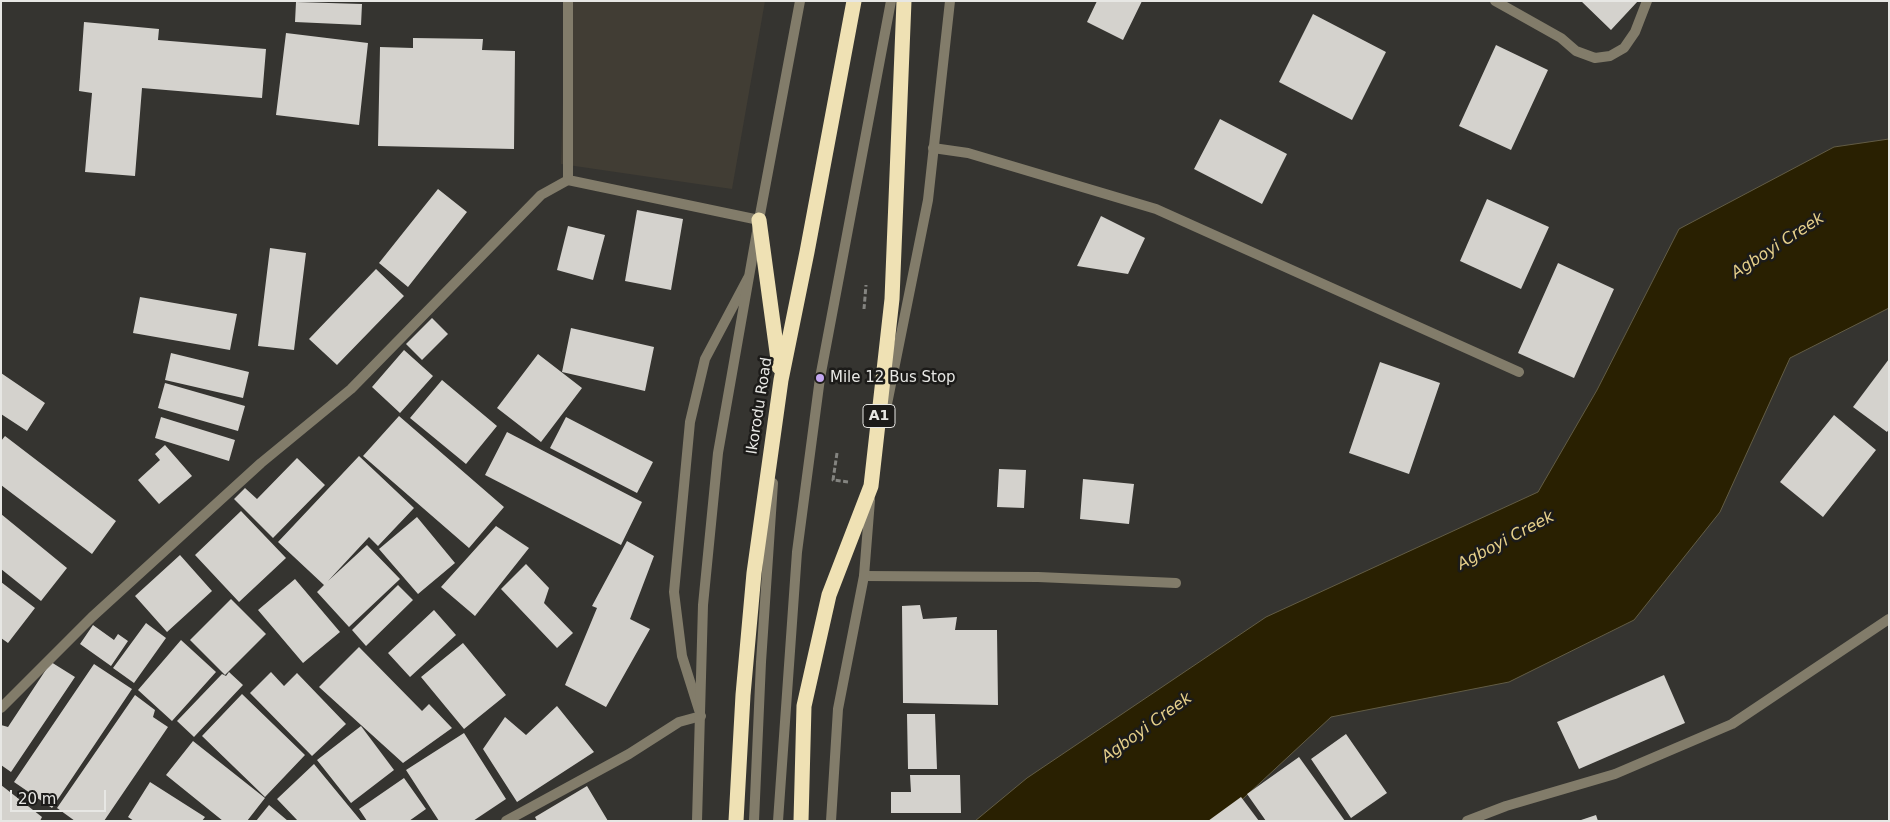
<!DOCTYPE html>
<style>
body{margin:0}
#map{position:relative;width:1890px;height:822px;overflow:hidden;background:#353430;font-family:"DejaVu Sans",sans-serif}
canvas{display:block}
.frame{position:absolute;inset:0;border:2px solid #e7e7e4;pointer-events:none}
.scale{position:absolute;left:10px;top:790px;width:96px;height:22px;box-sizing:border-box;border:2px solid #e7e7e4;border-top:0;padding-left:6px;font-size:15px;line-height:18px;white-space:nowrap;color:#e7e7e4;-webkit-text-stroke:4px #1c1b19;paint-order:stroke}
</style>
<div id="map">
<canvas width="1890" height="822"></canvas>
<div class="frame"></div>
<div class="scale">20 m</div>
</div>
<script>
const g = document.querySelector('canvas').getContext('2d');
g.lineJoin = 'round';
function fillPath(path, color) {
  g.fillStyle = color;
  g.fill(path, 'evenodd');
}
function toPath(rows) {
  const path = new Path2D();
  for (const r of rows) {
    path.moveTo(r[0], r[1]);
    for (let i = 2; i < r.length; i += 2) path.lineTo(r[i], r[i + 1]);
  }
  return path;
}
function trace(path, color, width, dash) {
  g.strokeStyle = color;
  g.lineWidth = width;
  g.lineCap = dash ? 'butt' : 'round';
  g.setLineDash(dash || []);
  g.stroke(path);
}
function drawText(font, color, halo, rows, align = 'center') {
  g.font = font + ' "DejaVu Sans",sans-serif';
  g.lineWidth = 5;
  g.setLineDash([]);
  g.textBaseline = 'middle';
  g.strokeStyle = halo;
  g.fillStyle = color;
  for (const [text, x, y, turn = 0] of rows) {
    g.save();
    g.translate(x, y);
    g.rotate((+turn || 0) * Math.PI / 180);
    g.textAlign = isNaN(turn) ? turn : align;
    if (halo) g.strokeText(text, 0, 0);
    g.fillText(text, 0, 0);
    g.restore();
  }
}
fillPath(toPath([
 [566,1,765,1,732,189,561,164]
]), '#413d34');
const water = toPath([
 [1889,139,1889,308,1790,358,1720,512,1634,620,1509,682,1331,717,1219,821,975,821,1027,778,1266,617,1538,492,1597,390,1679,229,1834,147,1889,139]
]);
fillPath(water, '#292001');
trace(water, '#625c45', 1);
fillPath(toPath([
 [1097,1,1142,1,1123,40,1087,22],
 [1581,1,1638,1,1611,30],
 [296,2,362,4,361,25,295,22],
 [1313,14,1386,52,1352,120,1279,82],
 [84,22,159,29,158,40,266,49,262,98,142,88,135,176,85,172,92,93,79,91],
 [286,33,368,43,359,125,276,115],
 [413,38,483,39,482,50,515,51,514,149,378,146,380,47,413,48],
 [1496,45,1548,70,1511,150,1459,126],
 [1220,119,1287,154,1262,204,1194,169],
 [438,189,467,212,408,287,379,263],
 [1487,199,1549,227,1521,289,1460,261],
 [637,210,683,219,671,290,625,281],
 [1101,216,1145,238,1128,274,1077,266],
 [568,226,605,235,593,280,557,270],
 [270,248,306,253,294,350,258,346],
 [1558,263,1614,289,1574,378,1518,353],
 [376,269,404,296,337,365,309,339],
 [140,297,237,314,230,350,133,333],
 [432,318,448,334,422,360,406,344],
 [571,328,654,347,645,391,562,372],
 [404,350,433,376,400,413,372,387],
 [171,353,249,372,243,398,165,380],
 [538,354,582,388,541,442,497,408],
 [1889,359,1889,429,1887,432,1853,407],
 [1380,362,1440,383,1409,474,1349,453],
 [1,373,45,403,27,431,1,414],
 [442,380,497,426,466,464,410,418],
 [165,383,245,406,238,431,158,408],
 [1834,415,1876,450,1823,517,1780,482],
 [399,416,504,507,469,548,363,456],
 [161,417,235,440,229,461,155,438],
 [566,417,653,462,637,493,550,448],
 [507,432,642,502,621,545,485,475],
 [5,436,116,521,92,554,1,485,1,441],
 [165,445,192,476,159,504,138,480,160,460,155,454],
 [359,456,414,508,378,546,369,537,328,581,367,545,400,579,349,627,317,592,324,585,278,542],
 [297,458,325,485,273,538,234,499,245,488,257,499],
 [999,469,1026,470,1024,508,997,507],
 [1083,479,1134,484,1129,524,1080,519],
 [241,511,286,558,239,602,195,555],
 [1,514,67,568,41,601,1,569],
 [417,517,455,563,418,594,379,549],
 [496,526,529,548,475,616,441,587],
 [627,541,654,556,630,619,650,629,606,707,565,685,597,608,592,606],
 [180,555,212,591,167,632,135,596],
 [526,564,549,588,544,603,573,633,557,648,501,589],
 [295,579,340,632,303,663,258,610],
 [1,582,35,608,8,643,1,638],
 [398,585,413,600,366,646,352,630],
 [231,599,266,634,225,675,190,640],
 [920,605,923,619,957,617,955,630,997,630,998,705,903,703,902,606],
 [434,610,456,635,410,677,388,653],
 [146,623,166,638,134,683,113,668],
 [93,625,114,640,118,634,128,641,111,666,80,644],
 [181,640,216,672,172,721,138,690],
 [463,643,506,695,464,729,421,677],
 [359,647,422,711,429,704,452,728,403,763,319,687],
 [51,662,75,677,11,772,1,765,1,725,8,727],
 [94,664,132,689,52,808,14,782],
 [229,672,243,685,194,737,177,721,222,674,226,676],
 [271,672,284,686,297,673,346,724,312,756,250,693],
 [1664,675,1685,723,1579,769,1557,722],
 [242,694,305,755,265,797,202,736],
 [135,695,155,710,153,717,168,727,104,821,75,821,57,808],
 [557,706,594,752,517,802,483,749,505,717,526,735],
 [907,714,935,714,937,769,908,769],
 [361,726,394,770,351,803,317,760],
 [464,733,506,799,473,821,439,821,406,770],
 [1346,734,1387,793,1351,818,1311,759],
 [193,741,265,798,247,821,223,821,166,775],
 [1299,757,1345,821,1266,821,1247,794],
 [314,764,361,821,298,821,277,799],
 [910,775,960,775,961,813,891,813,891,792,911,792],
 [404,778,426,809,409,821,367,821,359,809],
 [150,782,205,817,202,821,134,821,128,817],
 [1,785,42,817,40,821,1,821],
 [587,786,608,821,537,821,535,817],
 [1241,797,1259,821,1208,821],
 [269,805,288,821,256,821],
 [1596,815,1598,821,1581,821,1581,820]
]), '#d4d2cd');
trace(toPath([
 [864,309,866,285],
 [837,453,833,480,848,482]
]), '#848480', 3, [5, 2.5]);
trace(toPath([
 [864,576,1038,577,1176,583],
 [699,710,682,656,674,592,690,422,705,359,748,278],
 [754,821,761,662,773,483],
 [778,821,797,552,820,378,891,1]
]), '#827c6a', 10);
trace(toPath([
 [1495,1,1561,38,1576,51,1595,58,1610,56,1624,48,1635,32,1647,1],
 [933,148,968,153,1156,209,1519,372],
 [568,180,568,1],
 [1,708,92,617,261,463,351,389,541,195,568,180,759,220],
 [506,821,629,754,679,722,701,716],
 [1467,821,1506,806,1615,774,1732,724,1889,619]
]), '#827c6a', 10);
trace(toPath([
 [886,409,928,200,950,1],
 [697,821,703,605,718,453,759,220,800,1],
 [831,821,838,709,864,576,870,500]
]), '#827c6a', 10);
trace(toPath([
 [759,220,779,367],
 [736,821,743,695,754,573,781,380,807,252,854,1],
 [801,821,804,706,829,595,871,486,892,299,904,1]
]), '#efe1b4', 15);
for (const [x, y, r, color] of [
 [820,378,5,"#c4a7f1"]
]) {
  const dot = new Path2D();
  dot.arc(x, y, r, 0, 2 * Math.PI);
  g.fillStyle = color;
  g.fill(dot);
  trace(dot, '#1c1b19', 2);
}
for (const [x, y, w] of [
 [879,416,32]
]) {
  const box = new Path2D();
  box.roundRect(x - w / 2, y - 11.5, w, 23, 4);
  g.fillStyle = '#1c1b19';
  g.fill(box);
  trace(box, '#e7e7e4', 1);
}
drawText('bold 14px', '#e7e7e4', null, [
 ["A1",879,416]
]);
drawText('15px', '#e7e7e4', '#1c1b19', [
 ["Mile 12 Bus Stop",830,378]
], 'left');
drawText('15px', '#e7e7e4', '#1c1b19', [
 ["Ikorodu Road",760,406,-81]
]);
drawText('italic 16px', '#e5cf8a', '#1c1b19', [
 ["Agboyi Creek",1778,246,-33],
 ["Agboyi Creek",1506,541,-28],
 ["Agboyi Creek",1147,728,-36]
]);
</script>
